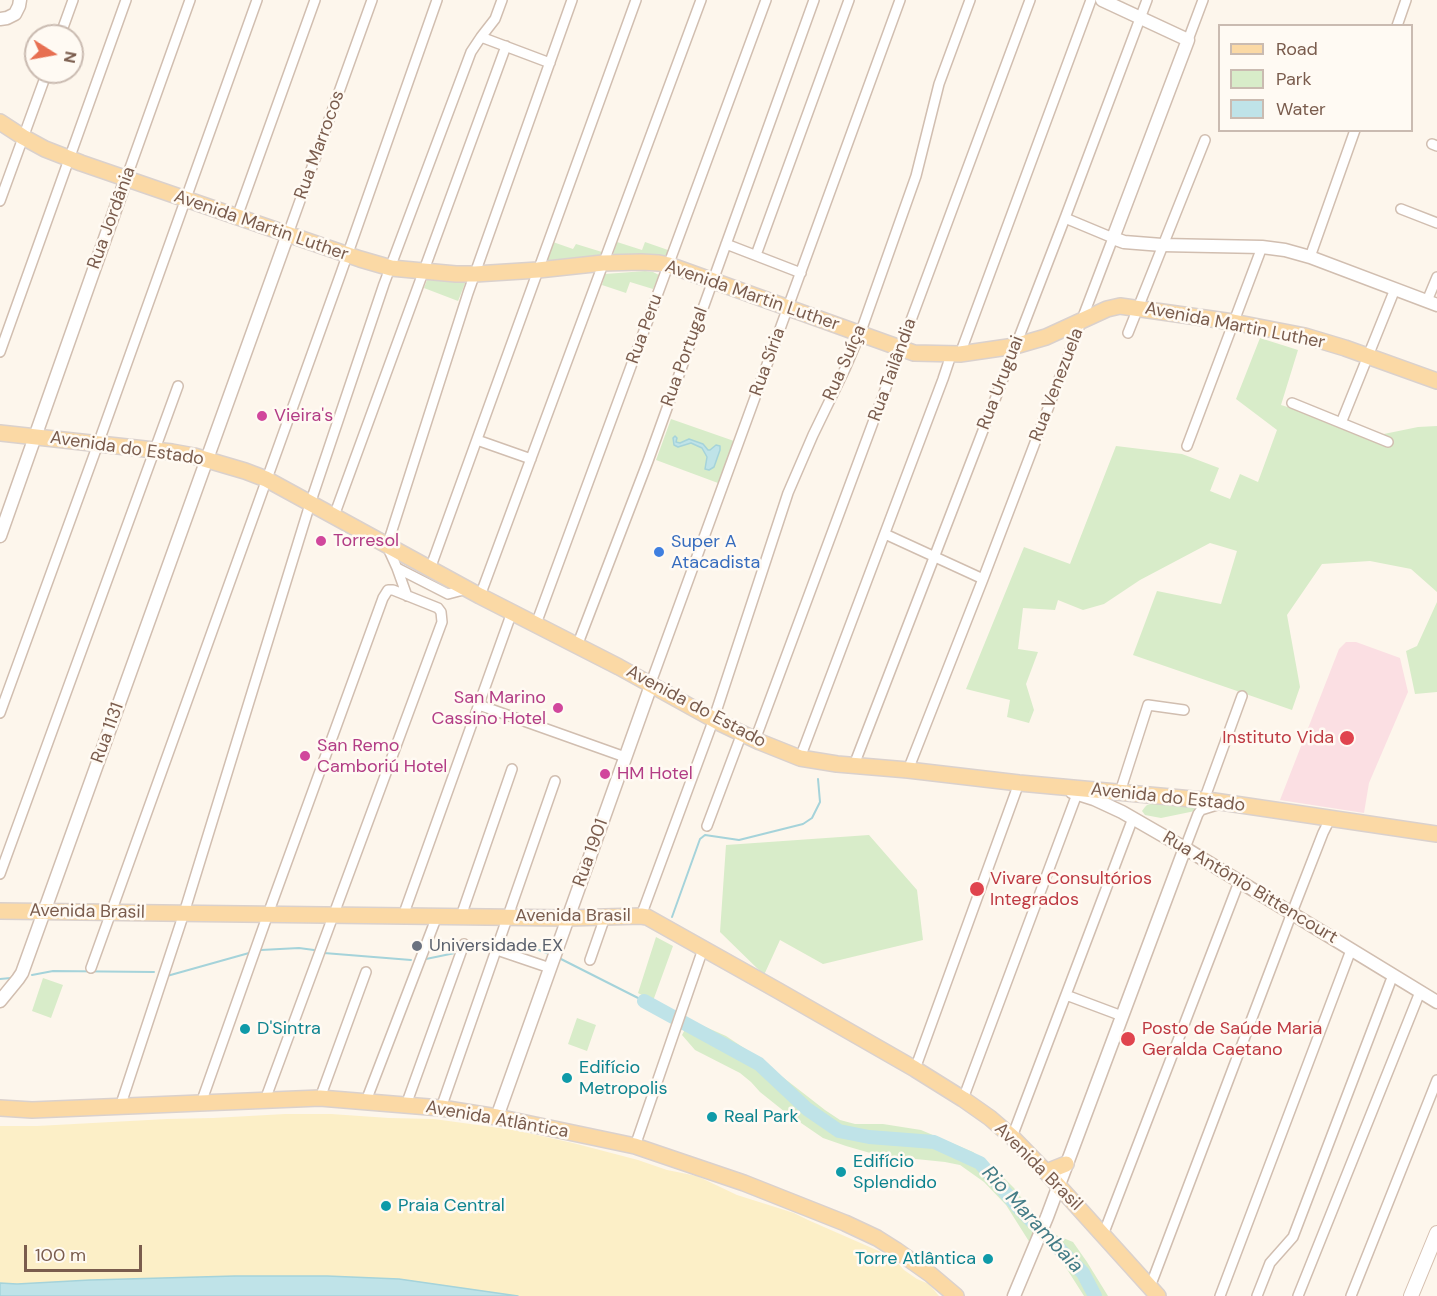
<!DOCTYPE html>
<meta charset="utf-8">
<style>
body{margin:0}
#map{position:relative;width:1437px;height:1296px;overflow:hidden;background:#fdf6ec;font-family:"DM Sans",sans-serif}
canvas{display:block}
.legend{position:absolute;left:1218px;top:24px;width:195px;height:108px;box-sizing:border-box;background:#fffaf3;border:2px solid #cabbb1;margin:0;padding:8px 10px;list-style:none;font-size:18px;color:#7a5c4d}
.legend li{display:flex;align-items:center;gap:12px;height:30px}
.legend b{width:30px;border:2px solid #cabbb1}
.north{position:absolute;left:24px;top:24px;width:60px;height:60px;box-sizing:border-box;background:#fffaf3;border:2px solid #cabbb1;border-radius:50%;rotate:101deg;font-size:16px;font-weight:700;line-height:24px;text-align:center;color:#7a5c4d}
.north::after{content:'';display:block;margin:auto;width:21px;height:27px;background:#e76f51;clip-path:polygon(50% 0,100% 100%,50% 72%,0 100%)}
.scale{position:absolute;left:24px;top:1245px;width:118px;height:27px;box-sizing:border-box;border:3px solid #7a5c4d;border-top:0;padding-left:8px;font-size:18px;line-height:21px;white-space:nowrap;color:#7a5c4d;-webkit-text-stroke:4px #fffaf3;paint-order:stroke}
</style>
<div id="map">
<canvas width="1437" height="1296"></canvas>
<ul class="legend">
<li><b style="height:8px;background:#fbd9a5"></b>Road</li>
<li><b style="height:16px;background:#d8ecc9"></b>Park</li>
<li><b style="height:16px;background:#bfe3e8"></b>Water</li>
</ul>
<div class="north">N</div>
<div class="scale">100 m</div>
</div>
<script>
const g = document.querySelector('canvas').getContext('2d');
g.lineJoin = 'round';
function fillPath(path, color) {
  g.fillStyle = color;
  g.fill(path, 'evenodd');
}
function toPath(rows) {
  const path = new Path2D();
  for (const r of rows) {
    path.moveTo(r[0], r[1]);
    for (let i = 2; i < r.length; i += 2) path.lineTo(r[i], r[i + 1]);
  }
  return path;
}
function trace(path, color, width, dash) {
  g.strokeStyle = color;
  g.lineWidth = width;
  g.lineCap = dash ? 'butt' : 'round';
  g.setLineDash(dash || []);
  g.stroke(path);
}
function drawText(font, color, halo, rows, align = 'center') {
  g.font = font + ' "DM Sans",sans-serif';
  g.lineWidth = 5;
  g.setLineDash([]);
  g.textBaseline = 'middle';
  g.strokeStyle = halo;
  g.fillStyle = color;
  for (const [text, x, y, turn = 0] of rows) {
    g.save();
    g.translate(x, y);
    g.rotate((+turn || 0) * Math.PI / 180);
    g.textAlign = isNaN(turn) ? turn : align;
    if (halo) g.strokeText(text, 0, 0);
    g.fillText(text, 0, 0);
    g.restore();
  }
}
fillPath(toPath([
 [1346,642,1356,642,1400,658,1408,692,1369,783,1364,813,1280,800,1339,649]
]), '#fbdfe3');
fillPath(toPath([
 [553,242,573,249,576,244,602,252,599,256,551,261,548,260,547,257],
 [617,242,642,250,645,242,668,250,667,255,664,256,645,255,612,258],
 [645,271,653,272,659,275,653,289,630,282,626,293,602,285,605,274],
 [427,280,466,281,458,301,424,288],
 [1260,338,1298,350,1281,405,1379,435,1418,427,1437,426,1437,592,1411,569,1370,561,1322,564,1287,615,1300,687,1292,710,1133,655,1157,591,1221,604,1237,551,1210,543,1140,580,1104,604,1083,610,1058,600,1055,610,1023,608,1018,649,1038,652,1026,684,1034,710,1029,723,1007,717,1010,700,966,689,1024,547,1070,564,1116,446,1182,454,1219,468,1210,491,1230,499,1240,474,1258,482,1277,430,1236,399],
 [671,419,734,441,718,483,656,460],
 [1437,602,1437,692,1415,694,1406,651,1417,646],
 [1153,803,1196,806,1195,811,1161,818,1145,815,1142,811,1145,807,1147,805],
 [869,835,917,890,923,940,823,964,780,940,764,975,720,932,726,845],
 [656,937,673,946,653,1001,638,993],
 [43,978,63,985,51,1018,32,1011],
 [577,1018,596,1025,587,1051,568,1044],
 [690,1020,726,1036,753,1054,825,1110,840,1120,855,1124,883,1124,921,1130,973,1152,995,1169,1014,1188,1038,1220,1030,1243,1006,1205,984,1182,960,1165,945,1162,877,1155,846,1146,823,1138,785,1112,760,1092,751,1082,740,1073,695,1050,682,1035],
 [1051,1233,1073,1242,1087,1262,1108,1296,1084,1296,1056,1252,1047,1245]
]), '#d8ecc9');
fillPath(toPath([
 [285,1114,331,1114,389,1118,434,1119,514,1130,573,1143,638,1160,667,1170,697,1176,737,1195,794,1213,808,1220,881,1252,894,1259,904,1270,917,1279,929,1284,939,1296,518,1296,399,1279,327,1276,235,1276,90,1280,17,1284,0,1283,0,1126,37,1126,167,1119,213,1118]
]), '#fcefc7');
const water = toPath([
 [675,436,677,438,676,442,680,443,689,439,703,444,708,450,710,450,716,445,720,446,720,450,714,467,709,470,705,469,707,457,702,448,691,443,678,447,674,445,673,438,675,436],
 [235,1276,327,1276,399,1279,518,1296,0,1296,0,1283,17,1284,90,1280,235,1276]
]);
fillPath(water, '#bfe3e8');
trace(water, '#a5d3da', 1.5);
trace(toPath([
 [672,917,700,839,705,835,739,840,803,824,812,818,820,802,818,779],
 [503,943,524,944,549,954],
 [261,950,299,948,314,950],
 [465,951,493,945],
 [324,953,411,960],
 [559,958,644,1001],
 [426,959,455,953],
 [32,975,53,971,154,972],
 [167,976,249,953],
 [0,979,11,978]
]), '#a5d3da', 2);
trace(toPath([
 [644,1001,759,1064,807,1109,839,1131,869,1137,934,1142,980,1163,1017,1206,1083,1273,1095,1296]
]), '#bfe3e8', 14);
const minor = toPath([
 [1397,26,1406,0],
 [60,36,73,0],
 [481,37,550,63],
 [1188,40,1203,0],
 [1432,144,1437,146],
 [126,179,190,0],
 [0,201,47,72],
 [1401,209,1437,223],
 [237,217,315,0],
 [288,234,372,0],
 [726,244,801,273],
 [756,255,849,0],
 [1310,257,1355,130],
 [1427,301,1437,277],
 [1128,333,1205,140],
 [0,352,126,0],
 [960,354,1091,0],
 [1292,403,1388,442],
 [1341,423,1395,289],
 [477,440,531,459],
 [1187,446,1262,247],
 [334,516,506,46],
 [885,534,983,579],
 [397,568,407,596],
 [430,569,636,0],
 [467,589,448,594,397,568,387,546,468,293,572,0],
 [480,596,701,0],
 [536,624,766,0],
 [577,646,648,461,814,0],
 [649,688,900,0],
 [479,705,625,757],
 [0,713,98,444,257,0],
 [755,740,1030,0],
 [800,758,943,379,951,355],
 [854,765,1065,218,1147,0],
 [908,770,983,579,1113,238,1065,218],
 [1120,792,1148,705,1184,710],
 [1204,800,1242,696],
 [707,826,742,733],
 [1185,848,1198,814,1201,810,1217,805],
 [0,874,178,386],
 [403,916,512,612],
 [461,916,512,769],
 [641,916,712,724,788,493,813,435,845,369,860,334,916,176,939,84,970,0],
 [497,950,550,968],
 [590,960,605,917],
 [91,968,341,273,437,0],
 [1066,995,1122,1016],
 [915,1069,1019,783],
 [320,1098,366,972],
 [963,1099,1077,794],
 [366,1101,437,916],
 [201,1103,268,914,383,598,388,590,393,590,438,608,441,612,442,622,265,1100],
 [406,1105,464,944],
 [120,1107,184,913,310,504,384,284,471,52,481,37,495,19,502,0],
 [441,1108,555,781],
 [1012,1137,1133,818],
 [635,1146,703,949],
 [1103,1235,1239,882],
 [1150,1287,1293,910,1323,833,1330,819],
 [1220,1296,1351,950],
 [1257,1296,1270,1263,1293,1237,1393,975],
 [1298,1296,1420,992],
 [1351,1296,1437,1080]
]);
const tertiary = toPath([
 [1102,0,1188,40,1113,238,1124,242,1162,245,1262,247,1285,250,1310,257,1437,305],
 [0,19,7,18,15,14,19,6,20,0],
 [0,536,126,179],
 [1072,792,1094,799,1122,812,1188,850,1437,1002],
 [0,1001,18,979,22,973,288,234],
 [497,1117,649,691],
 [1014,1296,1047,1217,1185,848]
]);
const secondary = toPath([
 [1411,1296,1437,1233]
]);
const primary = toPath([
 [0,122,23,137,45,149,81,163,360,259,391,268,456,274,475,274,538,270,603,263,641,262,659,263,669,265,914,353,960,354,1015,346,1046,337,1107,309,1120,306,1233,322,1305,336,1345,348,1437,381],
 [0,433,172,452,194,456,245,471,266,479,480,596,619,667,720,723,760,742,800,758,837,764,908,770,1019,783,1214,801,1437,834],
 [0,911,568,918,641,916,647,917,777,990,915,1069,963,1099,990,1118,1012,1137,1046,1172,1158,1296],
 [0,1108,32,1110,320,1098,441,1108,497,1117,635,1146,744,1183,845,1223,877,1238,896,1250,930,1274,956,1296],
 [1046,1172,1066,1164]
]);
trace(minor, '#d1beb0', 12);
trace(tertiary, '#d1beb0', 15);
trace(secondary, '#d6c0b0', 16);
trace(primary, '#dad1cd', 18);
trace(minor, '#fff', 9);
trace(tertiary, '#fff', 12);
trace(secondary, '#fff', 14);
trace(primary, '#fbd9a5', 15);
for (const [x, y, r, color] of [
 [262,416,6,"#d1479c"],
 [321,541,6,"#d1479c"],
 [659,552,6,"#3f7fe0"],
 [558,708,6,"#d1479c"],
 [1347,738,8,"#e0444e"],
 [305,756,6,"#d1479c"],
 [605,774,6,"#d1479c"],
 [977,889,8,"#e0444e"],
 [417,946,6,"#6b7280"],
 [245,1029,6,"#0f9aa8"],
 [1128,1039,8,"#e0444e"],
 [567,1078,6,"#0f9aa8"],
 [712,1117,6,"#0f9aa8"],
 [841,1172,6,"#0f9aa8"],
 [386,1206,6,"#0f9aa8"],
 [988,1259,6,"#0f9aa8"]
]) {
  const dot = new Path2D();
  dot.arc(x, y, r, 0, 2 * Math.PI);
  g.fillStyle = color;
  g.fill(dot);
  trace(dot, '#fffaf3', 2);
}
drawText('18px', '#7a5c4d', '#fffaf3', [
 ["Rua Marrocos",320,145,-70],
 ["Rua Jordânia",112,218,-70],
 ["Avenida Martin Luther",261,226,19],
 ["Avenida Martin Luther",752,296,19],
 ["Avenida Martin Luther",1235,326,11],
 ["Rua Peru",645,329,-70],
 ["Rua Portugal",685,357,-70],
 ["Rua Síria",768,362,-70],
 ["Rua Suíça",845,363,-66],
 ["Rua Tailândia",893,370,-70],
 ["Rua Uruguai",1001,383,-69],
 ["Rua Venezuela",1057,385,-69],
 ["Avenida do Estado",127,449,8],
 ["Avenida do Estado",696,707,28],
 ["Rua 1131",108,733,-70],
 ["Avenida do Estado",1168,798,6],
 ["Rua 1901",591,853,-70],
 ["Rua Antônio Bittencourt",1250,888,31],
 ["Avenida Brasil",87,912,1],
 ["Avenida Brasil",573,916],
 ["Avenida Atlântica",497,1120,10],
 ["Avenida Brasil",1038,1167,45]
]);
drawText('18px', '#b23c85', '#fffaf3', [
 ["Vieira's",274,416],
 ["Torresol",333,541],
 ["San Marino",546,698,"right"],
 ["Cassino Hotel",546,719,"right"],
 ["San Remo",317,746],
 ["Camboriú Hotel",317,767],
 ["HM Hotel",617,774]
], 'left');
drawText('18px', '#366cbe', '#fffaf3', [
 ["Super A",671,542],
 ["Atacadista",671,563]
], 'left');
drawText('18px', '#be3a42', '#fffaf3', [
 ["Instituto Vida",1334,738,"right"],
 ["Vivare Consultórios",990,879],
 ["Integrados",990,900],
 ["Posto de Saúde Maria",1142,1029],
 ["Geralda Caetano",1142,1050]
], 'left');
drawText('18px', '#5b616d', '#fffaf3', [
 ["Universidade EX",429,946]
], 'left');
drawText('18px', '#0d838f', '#fffaf3', [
 ["D'Sintra",257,1029],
 ["Edifício",579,1068],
 ["Metropolis",579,1089],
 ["Real Park",724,1117],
 ["Edifício",853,1162],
 ["Splendido",853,1183],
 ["Praia Central",398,1206],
 ["Torre Atlântica",976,1259,"right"]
], 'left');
drawText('italic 20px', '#437c86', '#fffaf3', [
 ["Rio Marambaia",1032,1220,47]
]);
</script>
